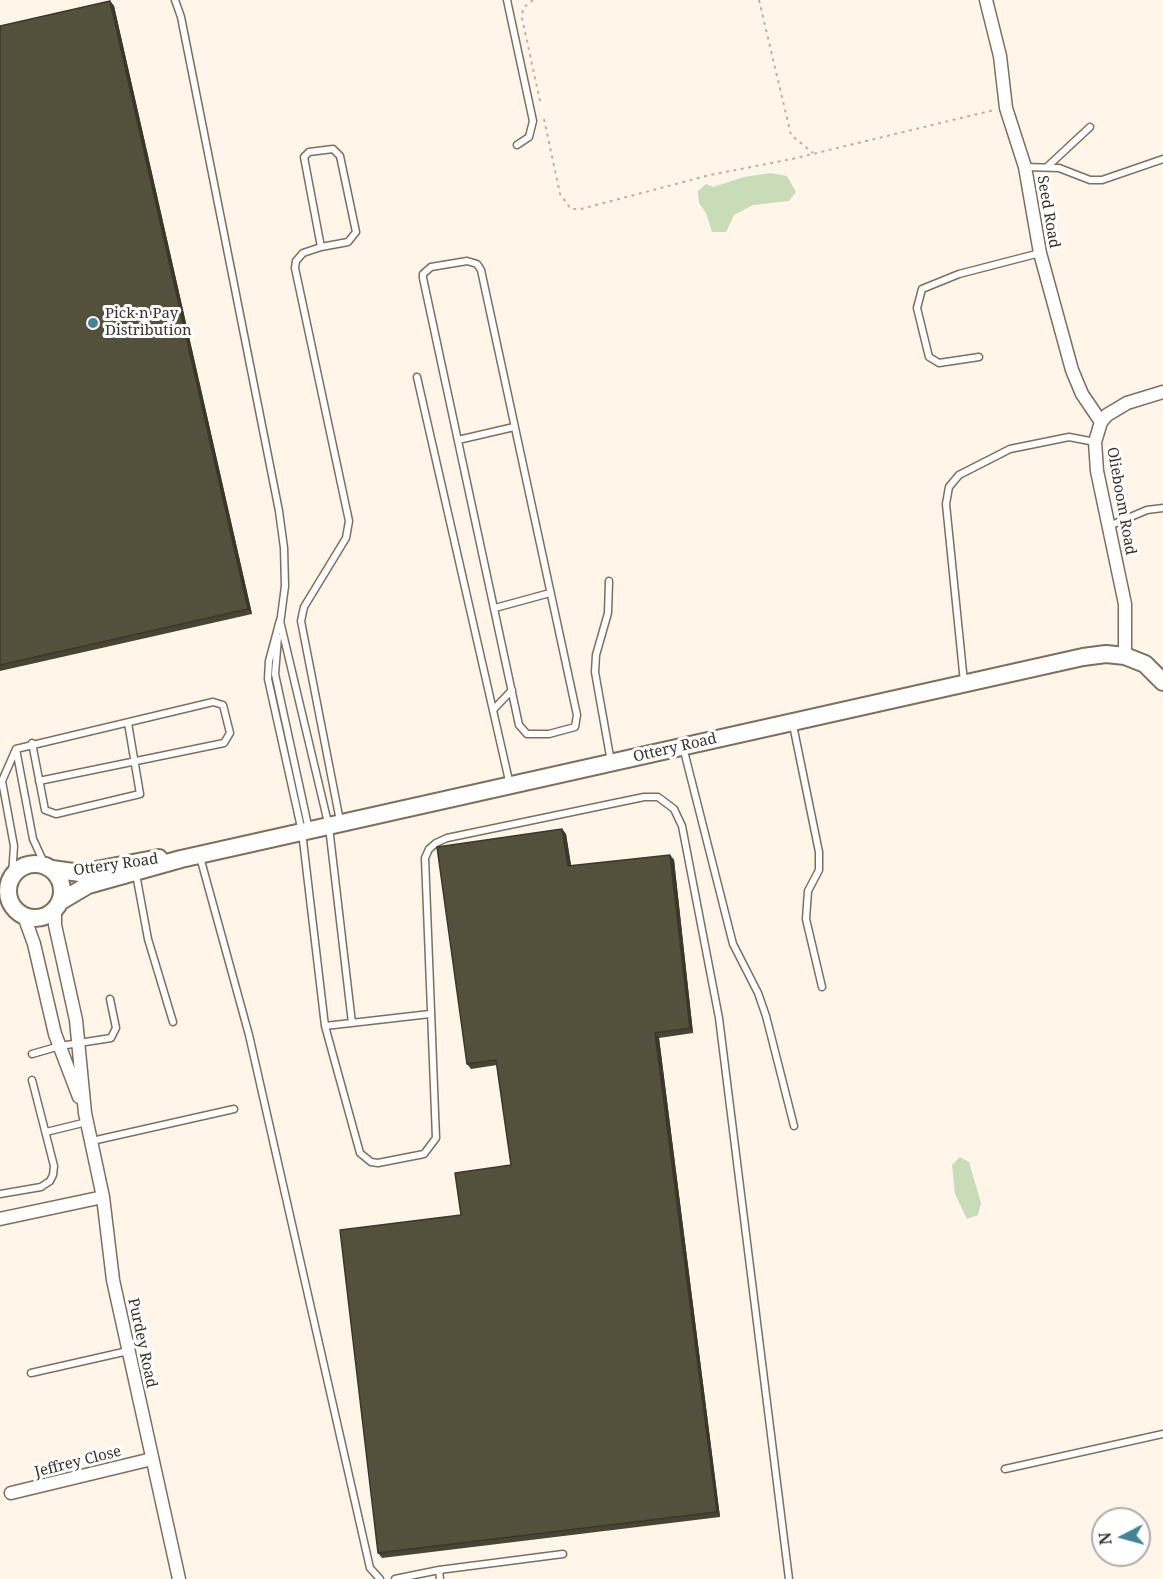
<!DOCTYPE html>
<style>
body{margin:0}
#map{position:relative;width:1163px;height:1579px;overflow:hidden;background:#fff5e8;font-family:"Noto Serif",serif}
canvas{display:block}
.north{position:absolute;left:1091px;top:1507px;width:60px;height:60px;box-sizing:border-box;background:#fff;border:2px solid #afada9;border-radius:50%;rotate:264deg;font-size:16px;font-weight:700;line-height:24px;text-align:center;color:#373129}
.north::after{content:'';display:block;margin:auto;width:21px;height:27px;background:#438597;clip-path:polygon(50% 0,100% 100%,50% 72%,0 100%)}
</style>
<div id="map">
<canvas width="1163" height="1579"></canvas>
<div class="north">N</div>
</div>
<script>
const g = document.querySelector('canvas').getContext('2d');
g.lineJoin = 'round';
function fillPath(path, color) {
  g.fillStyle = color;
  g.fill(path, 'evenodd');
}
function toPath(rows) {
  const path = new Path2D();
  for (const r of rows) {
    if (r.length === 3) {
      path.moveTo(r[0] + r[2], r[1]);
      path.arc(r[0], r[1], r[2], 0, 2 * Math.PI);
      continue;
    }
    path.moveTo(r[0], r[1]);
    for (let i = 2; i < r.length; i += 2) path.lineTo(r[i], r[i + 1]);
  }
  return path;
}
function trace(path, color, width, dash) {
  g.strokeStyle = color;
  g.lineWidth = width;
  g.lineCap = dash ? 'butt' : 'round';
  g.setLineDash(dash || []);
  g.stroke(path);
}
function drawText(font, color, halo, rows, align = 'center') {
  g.font = font + ' "Noto Serif",serif';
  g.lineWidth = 6;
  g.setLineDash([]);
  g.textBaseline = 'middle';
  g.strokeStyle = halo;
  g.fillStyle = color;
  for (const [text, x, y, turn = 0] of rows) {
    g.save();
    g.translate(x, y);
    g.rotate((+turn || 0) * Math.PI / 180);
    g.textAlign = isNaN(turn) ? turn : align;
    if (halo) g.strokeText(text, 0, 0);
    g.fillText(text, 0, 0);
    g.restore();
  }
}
fillPath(toPath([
 [770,173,787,176,796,192,789,201,753,205,734,215,726,232,712,232,706,213,699,203,698,191,706,184,713,187,744,177],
 [960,1157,969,1162,981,1203,978,1215,967,1219,955,1194,952,1165]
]), '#c8ddb7');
const lane = toPath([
 [175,0,181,17,279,511,284,548,285,586,280,624],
 [507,0,533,121,529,137,517,145],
 [1025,167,1059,168,1090,180,1102,180,1163,159],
 [1047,167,1090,127],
 [321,247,304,157,309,152,333,149,340,156,356,232,348,242,321,247,303,253,296,261,295,268,349,521,346,538,304,607,301,621,340,821],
 [467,261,477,264,481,270,577,715,575,727,549,734,527,734,519,725,423,278,423,274,431,267,467,261],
 [979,357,939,363,929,357,917,308,922,289,959,274,1040,253],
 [417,377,510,785],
 [458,440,514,427],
 [1109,526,1147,510,1163,508],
 [609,581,608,613,596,655,595,672,611,762],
 [495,608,550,593],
 [280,620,269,661,268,679,302,832,325,1026,360,1153,371,1162,378,1163,424,1154,436,1138,425,858,429,849,436,843,447,838,644,797,658,797,674,809,682,826,719,1018,789,1579],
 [280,621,329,827,352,1023],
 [278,637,275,674,309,830],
 [964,682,946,504,949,487,959,475,1010,449,1069,437,1095,442],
 [493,710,512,690],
 [793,725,819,852,819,870,808,891,806,919,822,987],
 [32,743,45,810,56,814,140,794,128,723],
 [683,747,733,944,758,993,766,1016,794,1126],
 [16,749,33,839,45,865],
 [200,857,249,1035,370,1568,380,1579],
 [136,874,148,939,173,1022],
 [12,875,14,846,2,781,16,749,213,702,223,705,230,733,224,743,39,781],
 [325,1026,430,1014],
 [32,1054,60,1046,111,1038,116,1028,110,999],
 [46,1132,87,1122],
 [92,1141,234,1109],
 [0,1194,41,1187,50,1181,53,1175,54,1166,32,1080],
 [31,1373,128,1351],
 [1005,1469,1163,1434],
 [439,1570,440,1579],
 [395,1579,439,1570,563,1554]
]);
const street = toPath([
 [986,0,1000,56,1006,108,1025,167,1040,253,1072,370,1082,394,1101,422],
 [1125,656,1125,604,1097,471,1095,442,1101,422,1107,415,1127,403,1163,392],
 [55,910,55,925,76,1020,85,1113,103,1197,113,1280,179,1579],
 [24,916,34,944,55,1034,79,1097],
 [0,1219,103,1197],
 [11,1493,152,1459]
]);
const secondary = toPath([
 [35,891,27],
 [52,869,80,873,159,858],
 [61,901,88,885,181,859,1083,657,1106,654,1125,656,1145,664,1163,682]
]);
trace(lane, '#7e6f5d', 9);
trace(street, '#7e6f5d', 15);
trace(secondary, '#7e6f5d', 20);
trace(toPath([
 [533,0,523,8,522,18,540,101],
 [759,0,791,135,813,153],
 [544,119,560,194,571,209,581,209,710,175,792,159,994,110]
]), '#bab1a6', 2, [3, 4.5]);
trace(lane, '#fff', 6);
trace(street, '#fff', 12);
trace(secondary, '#fff', 16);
fillPath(toPath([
 [110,1,114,6,252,614,0,671,0,26],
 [562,829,566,834,571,866,670,855,674,860,693,1033,659,1038,720,1517,382,1558,378,1553,461,1215,511,1165,497,1065,471,1069,467,1064]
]), '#474534');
fillPath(toPath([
 [110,1,114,6,252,614,248,609],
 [562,829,566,834,572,871,568,866],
 [670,855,674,860,693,1033,690,1028],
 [655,1033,659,1038,720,1517,717,1512]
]), '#3a382a');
const building = toPath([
 [110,1,248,609,0,665,0,26,110,1],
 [562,829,568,866,670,855,690,1028,655,1033,717,1512,378,1553,340,1230,461,1215,455,1173,511,1165,496,1060,467,1064,437,847,562,829]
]);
fillPath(building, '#53503c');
trace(building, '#3a382a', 1.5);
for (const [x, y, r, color] of [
 [93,323,6,"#438597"]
]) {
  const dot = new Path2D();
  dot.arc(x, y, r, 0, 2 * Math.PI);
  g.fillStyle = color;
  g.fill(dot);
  trace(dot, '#fff', 2);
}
drawText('15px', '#373129', '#fff', [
 ["Seed Road",1048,212,80],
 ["Olieboom Road",1121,501,80],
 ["Ottery Road",675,748,-13],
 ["Ottery Road",116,865,-8],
 ["Purdey Road",142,1343,78],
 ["Jeffrey Close",78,1462,-14]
]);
drawText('15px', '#373129', '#fff', [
 ["Pick n Pay",105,314],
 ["Distribution",105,331]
], 'left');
</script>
